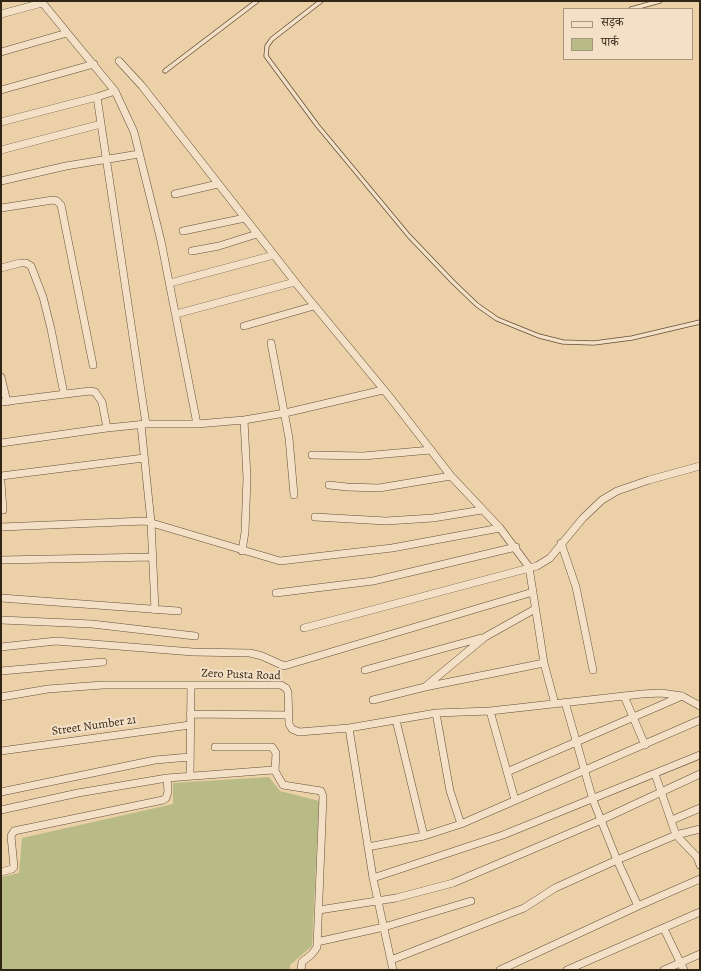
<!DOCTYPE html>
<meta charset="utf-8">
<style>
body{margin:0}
#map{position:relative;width:701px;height:971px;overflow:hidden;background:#ecd0a8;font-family:Alegreya,"Noto Serif Devanagari",serif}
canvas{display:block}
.frame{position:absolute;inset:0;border:2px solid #332516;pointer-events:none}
.legend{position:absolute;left:563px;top:8px;width:130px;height:52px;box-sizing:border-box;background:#f3e0c6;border:1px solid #a69580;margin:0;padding:5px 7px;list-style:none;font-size:12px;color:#332516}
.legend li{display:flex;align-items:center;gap:8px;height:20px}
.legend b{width:20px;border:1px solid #a69580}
</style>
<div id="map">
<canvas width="701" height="971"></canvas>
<div class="frame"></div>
<ul class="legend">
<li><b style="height:5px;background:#f3e0c6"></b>सड़क</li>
<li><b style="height:11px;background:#b9bb86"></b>पार्क</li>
</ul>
</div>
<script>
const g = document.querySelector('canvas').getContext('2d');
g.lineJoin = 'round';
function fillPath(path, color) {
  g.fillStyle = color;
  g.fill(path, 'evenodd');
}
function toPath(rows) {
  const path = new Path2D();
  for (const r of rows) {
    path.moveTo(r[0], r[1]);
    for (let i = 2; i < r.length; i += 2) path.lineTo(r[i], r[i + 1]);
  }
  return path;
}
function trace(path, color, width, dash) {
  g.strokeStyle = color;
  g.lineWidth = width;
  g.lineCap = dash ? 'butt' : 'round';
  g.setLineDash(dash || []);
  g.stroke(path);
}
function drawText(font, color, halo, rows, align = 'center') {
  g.font = font + ' Alegreya,serif';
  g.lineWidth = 4;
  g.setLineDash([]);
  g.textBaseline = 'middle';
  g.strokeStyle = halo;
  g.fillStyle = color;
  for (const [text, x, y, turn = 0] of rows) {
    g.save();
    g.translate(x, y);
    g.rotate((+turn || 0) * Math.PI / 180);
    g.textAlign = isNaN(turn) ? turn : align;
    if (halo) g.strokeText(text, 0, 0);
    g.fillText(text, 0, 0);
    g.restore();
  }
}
fillPath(toPath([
 [269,777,280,791,319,801,312,946,290,965,290,970,1,970,1,877,19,873,22,838,173,804,173,783]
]), '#b9bb86');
const lane = toPath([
 [321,1,272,39,267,46,266,56,317,125,409,236,453,282,477,305,497,319,539,336,563,342,594,343,632,338,700,322],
 [631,9,660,1],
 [165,71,257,1]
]);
const street = toPath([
 [41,1,115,91,134,132,161,241,197,424],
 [1,14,42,3],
 [1,52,67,33],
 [119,61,142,86,299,287,389,396,451,476,500,528,529,567,544,663,555,704],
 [1,90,94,64],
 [97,97,146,424],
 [1,122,97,97,115,91],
 [1,150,101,124],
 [1,181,66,166,139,154],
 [175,194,218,184],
 [1,208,53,200,57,201,61,205,93,365],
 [183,231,245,218],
 [192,251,219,246,257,234],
 [1,268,20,263,26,263,31,266,43,297,51,329,64,394],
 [170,283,274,255],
 [176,314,295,282],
 [244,326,314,306],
 [271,343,289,438,294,495],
 [1,377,7,402],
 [1,402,90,391,95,392,102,402,107,428],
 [141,425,151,522,155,610],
 [1,443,107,428,146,424,197,424,244,420,285,413,383,390],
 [312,455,363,456,431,450],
 [1,476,144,458],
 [1,482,3,510],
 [329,485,347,487,379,488,451,476],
 [315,517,386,521,433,518,482,510],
 [1,527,145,521,280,561,392,548,500,528],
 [561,543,576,587,593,670],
 [242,551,245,532,247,478,244,420],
 [1,560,153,557],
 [276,593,373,581,516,547],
 [1,598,178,611],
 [1,620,92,624,195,636],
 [304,628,537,566,550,558,583,518,602,500,617,491,649,480,700,466],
 [1,647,56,641,193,652,250,653,262,656,284,666,533,592],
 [365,670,481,638],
 [1,671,103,662],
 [426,686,485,637,535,609],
 [624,696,645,745],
 [1,697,48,689,103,685,281,685,286,688,288,692,289,724,292,729,299,732,349,728,436,713,490,711,642,694,661,693,682,696,700,706],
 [373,700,425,687,544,663],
 [565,702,593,800,617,860,638,906],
 [490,711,515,800],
 [436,713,450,791,461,824],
 [190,714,289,715],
 [396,720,424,836],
 [349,728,373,878,393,970],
 [215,747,272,747,276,753,275,771],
 [1,751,190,725],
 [507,772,682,696],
 [655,774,676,835,697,857,700,865],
 [190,776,191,685],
 [1,792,155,760,190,757],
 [1,810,78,793,167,778,273,770,275,771,283,785,321,791,323,796,317,947,312,954,302,962,301,970],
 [672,820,700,808],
 [368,847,424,836,461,824,700,720],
 [1,872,12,869,14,867,11,836,14,831,163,800,166,798,168,792,167,778],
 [373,878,503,835,700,755],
 [319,910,396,898,453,883,601,820,700,774],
 [664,929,684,970],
 [317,942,384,927,471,901],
 [391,960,524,908,555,888,617,860,676,835,700,829],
 [500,970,638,906,700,879],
 [567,970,700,912],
 [664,970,700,954]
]);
trace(lane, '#61503a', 5);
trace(street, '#61503a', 8);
trace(lane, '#f3e0c6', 3.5);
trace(street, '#f3e0c6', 7);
drawText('12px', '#332516', '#f3e0c6', [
 ["Zero Pusta Road",241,675,2],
 ["Street Number 21",94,726,-8]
]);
</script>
